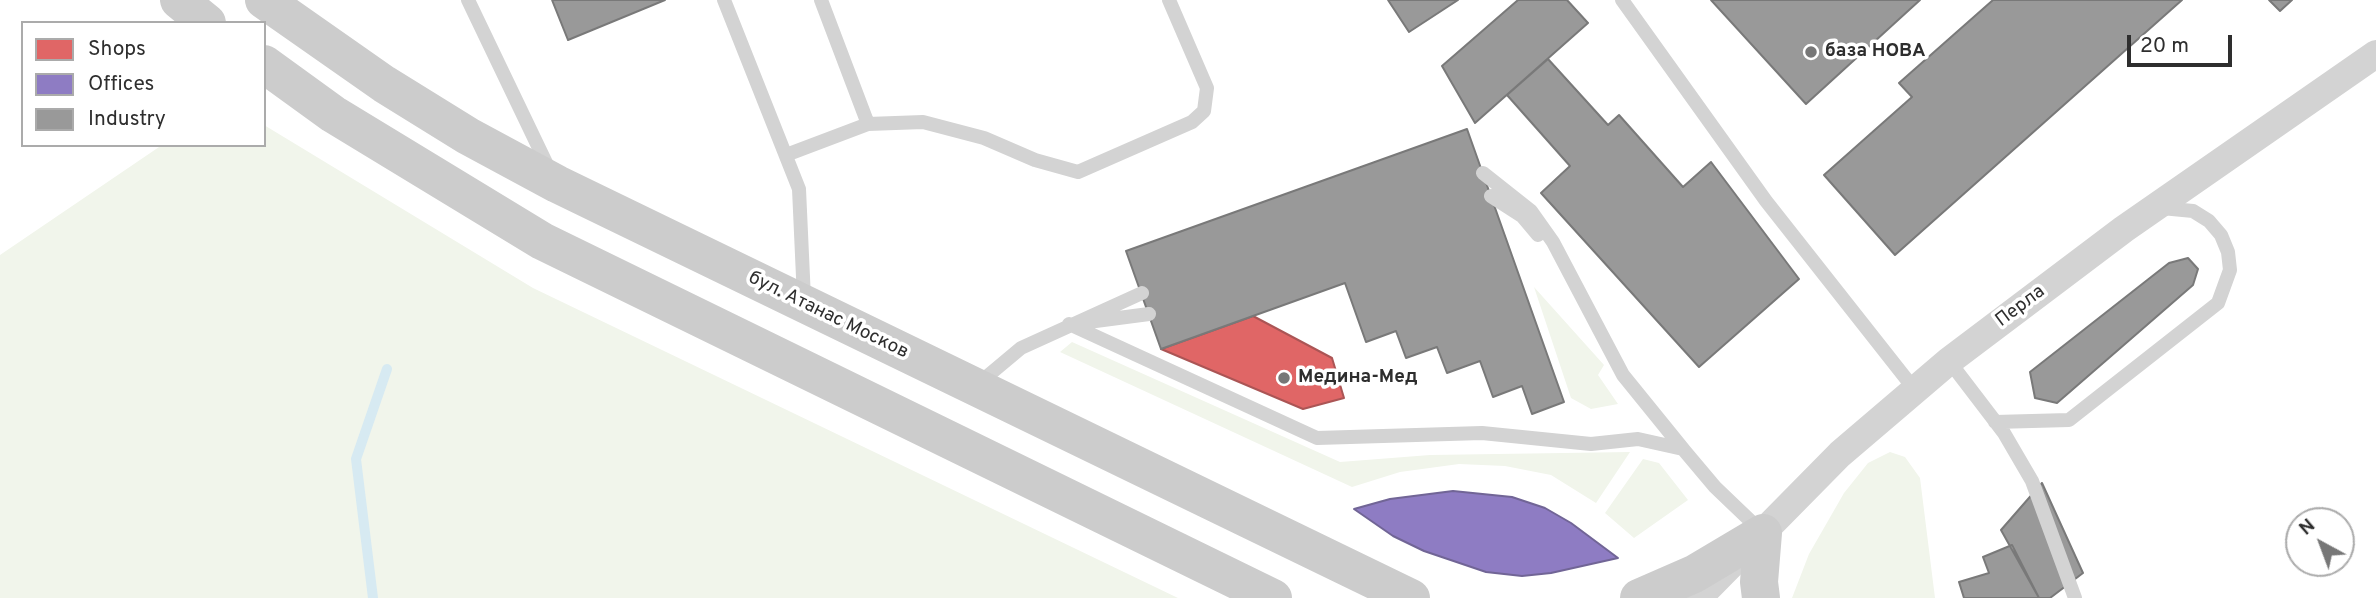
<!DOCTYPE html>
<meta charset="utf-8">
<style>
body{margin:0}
#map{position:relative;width:2376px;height:598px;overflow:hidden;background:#fff;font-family:Overpass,sans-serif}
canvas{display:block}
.legend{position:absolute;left:21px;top:21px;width:245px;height:126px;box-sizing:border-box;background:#fff;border:2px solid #ababab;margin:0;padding:9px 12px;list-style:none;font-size:21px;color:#2e2e2e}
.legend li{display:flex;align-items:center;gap:14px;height:35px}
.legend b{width:35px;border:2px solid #ababab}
.north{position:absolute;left:2285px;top:507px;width:70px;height:70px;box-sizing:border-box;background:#fff;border:2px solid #ababab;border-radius:50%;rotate:319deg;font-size:19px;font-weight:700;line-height:28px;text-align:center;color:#2e2e2e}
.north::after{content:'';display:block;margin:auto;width:24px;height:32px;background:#777;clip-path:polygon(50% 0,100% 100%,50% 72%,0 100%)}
.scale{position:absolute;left:2127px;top:35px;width:105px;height:32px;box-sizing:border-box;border:4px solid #2e2e2e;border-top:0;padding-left:9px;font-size:21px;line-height:24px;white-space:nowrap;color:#2e2e2e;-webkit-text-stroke:5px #fff;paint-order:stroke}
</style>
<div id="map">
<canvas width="2376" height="598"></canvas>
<ul class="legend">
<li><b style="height:19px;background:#e06666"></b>Shops</li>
<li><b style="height:19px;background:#8e7cc3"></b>Offices</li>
<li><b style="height:19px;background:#999"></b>Industry</li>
</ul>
<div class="north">N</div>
<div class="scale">20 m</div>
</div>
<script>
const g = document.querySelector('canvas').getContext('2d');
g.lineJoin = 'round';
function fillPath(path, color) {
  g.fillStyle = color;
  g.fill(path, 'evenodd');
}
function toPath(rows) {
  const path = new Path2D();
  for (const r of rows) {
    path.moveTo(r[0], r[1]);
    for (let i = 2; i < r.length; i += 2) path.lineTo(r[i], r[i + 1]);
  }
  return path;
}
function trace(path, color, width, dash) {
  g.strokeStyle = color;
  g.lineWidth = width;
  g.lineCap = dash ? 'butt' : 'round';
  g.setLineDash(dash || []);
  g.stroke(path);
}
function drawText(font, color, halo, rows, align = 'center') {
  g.font = font + ' Overpass,sans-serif';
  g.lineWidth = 7;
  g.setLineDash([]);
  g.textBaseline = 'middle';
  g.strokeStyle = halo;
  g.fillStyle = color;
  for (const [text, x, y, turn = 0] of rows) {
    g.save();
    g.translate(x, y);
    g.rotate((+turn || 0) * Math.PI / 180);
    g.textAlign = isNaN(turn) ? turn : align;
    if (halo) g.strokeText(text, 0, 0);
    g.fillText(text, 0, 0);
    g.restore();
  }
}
fillPath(toPath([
 [264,125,533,288,1178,598,0,598,0,255,162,145,264,145],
 [1534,287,1604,365,1598,375,1618,404,1591,409,1571,398],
 [1072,342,1340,462,1430,455,1630,452,1596,503,1551,475,1505,466,1459,464,1400,472,1352,487,1060,352],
 [1890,452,1905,457,1920,478,1935,598,1792,598,1809,554,1844,493,1868,463],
 [1643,459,1659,463,1688,500,1634,538,1605,513]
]), '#f1f5eb');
const shops = toPath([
 [1253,316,1332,358,1344,398,1303,409,1161,349,1253,316]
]);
fillPath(shops, '#e06666');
trace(shops, '#ab5555', 2);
const offices = toPath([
 [1453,491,1512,497,1545,508,1571,523,1618,558,1551,573,1522,576,1486,572,1424,551,1393,536,1354,509,1390,499,1453,491]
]);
fillPath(offices, '#8e7cc3');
trace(offices, '#716596', 2);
const industry = toPath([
 [552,0,665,0,568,40,552,0],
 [1388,0,1458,0,1409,32,1388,0],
 [1518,0,1567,0,1588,23,1475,123,1442,66,1518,0],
 [1711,0,1920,0,1806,104,1711,0],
 [1993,0,2182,0,1895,255,1824,175,1912,97,1899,83,1993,0],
 [2269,0,2292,0,2280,11,2269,0],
 [1548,59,1608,125,1619,115,1683,187,1711,162,1799,279,1699,367,1541,193,1570,166,1507,95,1548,59],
 [1467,129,1564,402,1532,414,1522,386,1493,397,1480,361,1447,373,1437,347,1406,358,1396,331,1366,342,1345,283,1161,349,1126,251,1467,129],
 [2188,258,2198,269,2193,285,2057,403,2035,398,2030,372,2169,263,2188,258],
 [2042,483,2083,573,2050,598,2039,598,2001,530,2042,483],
 [2012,545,2039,598,1964,598,1959,582,1989,573,1983,557,2012,545]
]);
fillPath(industry, '#999');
trace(industry, '#797979', 2);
trace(toPath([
 [373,598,356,459,387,369]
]), '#d7eaf2', 10);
trace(toPath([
 [468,0,549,169],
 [724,0,799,189,804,299],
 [821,0,868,124],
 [1622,0,1766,201,1915,390],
 [786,155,868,124,923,122,984,138,1035,160,1078,172,1192,122,1204,111,1207,88,1169,0],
 [1483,173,1531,211,1553,242,1623,375,1683,449],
 [1491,196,1522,216,1538,235],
 [1088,322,1149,314],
 [1069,324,1317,438,1482,433,1591,444,1638,439,1683,449,1715,487,1761,531],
 [1949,361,2004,433,2032,481,2075,598],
 [978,384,1021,348,1142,293],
 [1995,422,2069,420,2218,303,2230,270,2228,252,2221,235,2209,221,2193,211,2162,208]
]), '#d3d3d3', 14);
trace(toPath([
 [1698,598,1840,454,1949,361,2124,229,2376,54]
]), '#d3d3d3', 28);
trace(toPath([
 [179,0,207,23],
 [264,0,384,84,468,136,557,184,1411,598],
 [264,64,333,114,542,241,1273,598],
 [1639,598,1694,574,1763,533],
 [1761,598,1759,582,1763,533]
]), '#ccc', 38);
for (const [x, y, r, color] of [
 [1811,52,7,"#777"],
 [1284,378,7,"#777"]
]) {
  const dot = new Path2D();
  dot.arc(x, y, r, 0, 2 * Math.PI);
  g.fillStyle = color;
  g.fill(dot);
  trace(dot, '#fff', 2.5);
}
drawText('bold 19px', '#2e2e2e', '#fff', [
 ["база НОВА",1825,52],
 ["Медина-Мед",1298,378]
], 'left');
drawText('19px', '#2e2e2e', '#fff', [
 ["Перла",2021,307,-37],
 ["бул. Атанас Москов",828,316,26]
]);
</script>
